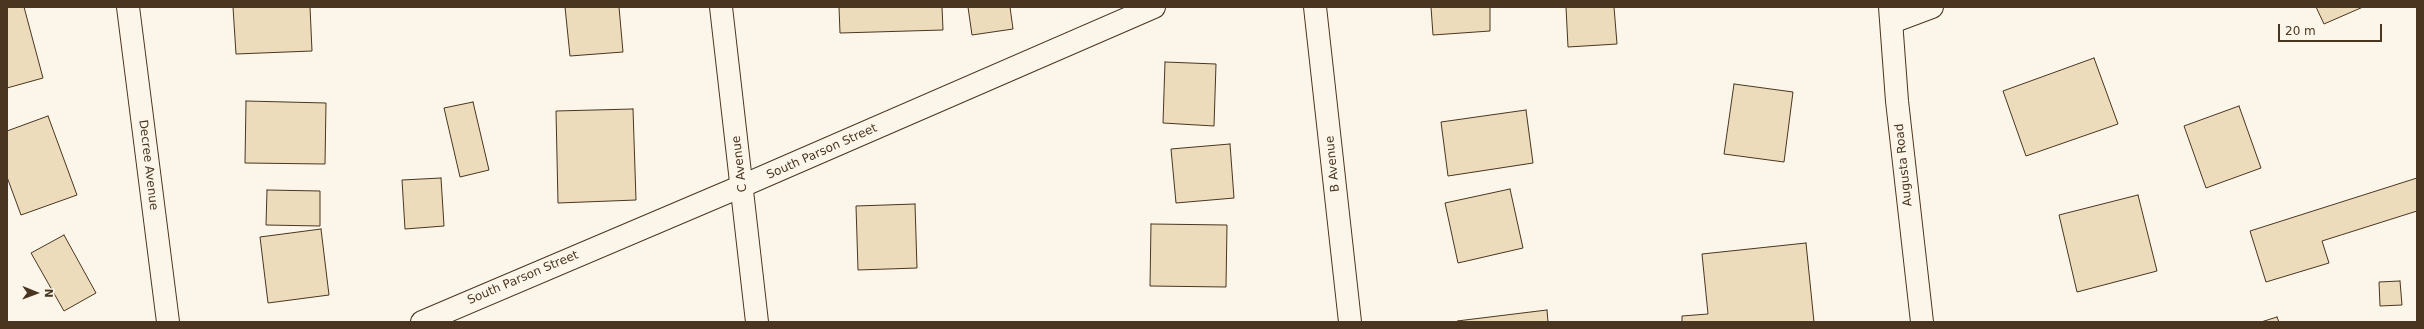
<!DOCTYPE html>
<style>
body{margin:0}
#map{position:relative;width:2424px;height:329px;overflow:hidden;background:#fbf6e9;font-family:"DejaVu Sans",sans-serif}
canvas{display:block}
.frame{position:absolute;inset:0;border:8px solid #4a3520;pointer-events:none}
.north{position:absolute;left:16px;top:273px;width:40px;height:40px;-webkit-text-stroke:3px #fbf6e9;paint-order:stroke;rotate:91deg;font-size:11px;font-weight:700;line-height:16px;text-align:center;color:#4a3520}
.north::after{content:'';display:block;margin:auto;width:14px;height:18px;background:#4a3520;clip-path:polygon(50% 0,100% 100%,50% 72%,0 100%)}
.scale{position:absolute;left:2278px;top:24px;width:104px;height:18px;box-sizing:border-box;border:2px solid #4a3520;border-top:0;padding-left:5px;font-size:12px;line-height:14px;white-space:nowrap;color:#4a3520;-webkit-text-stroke:3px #fbf6e9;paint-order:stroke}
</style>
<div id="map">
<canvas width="2424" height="329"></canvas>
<div class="frame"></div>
<div class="north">N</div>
<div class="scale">20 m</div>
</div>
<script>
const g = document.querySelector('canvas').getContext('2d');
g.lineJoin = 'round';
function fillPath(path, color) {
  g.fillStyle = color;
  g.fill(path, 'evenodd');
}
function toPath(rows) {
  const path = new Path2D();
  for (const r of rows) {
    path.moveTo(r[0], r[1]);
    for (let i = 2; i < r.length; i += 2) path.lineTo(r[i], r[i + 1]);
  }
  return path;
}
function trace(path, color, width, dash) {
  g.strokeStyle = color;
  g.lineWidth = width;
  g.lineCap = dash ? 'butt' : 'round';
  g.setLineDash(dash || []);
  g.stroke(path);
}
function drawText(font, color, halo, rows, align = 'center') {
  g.font = font + ' "DejaVu Sans",sans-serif';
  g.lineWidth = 3;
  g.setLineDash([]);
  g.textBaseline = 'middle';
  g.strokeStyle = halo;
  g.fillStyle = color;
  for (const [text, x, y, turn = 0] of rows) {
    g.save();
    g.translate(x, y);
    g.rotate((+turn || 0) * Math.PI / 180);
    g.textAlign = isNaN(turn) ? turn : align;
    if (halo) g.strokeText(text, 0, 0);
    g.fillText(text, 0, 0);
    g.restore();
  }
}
const building = toPath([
 [7,7,24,7,43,78,7,88,7,7],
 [233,7,310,7,312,51,236,54,233,7],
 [565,7,619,7,623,52,570,56,565,7],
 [839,7,942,7,943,30,840,33,839,7],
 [968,7,1010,7,1013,29,972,35,968,7],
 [1431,7,1490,7,1490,31,1433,35,1431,7],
 [1566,7,1614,7,1617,44,1568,47,1566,7],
 [2316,7,2363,7,2324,24,2316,7],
 [2094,58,2118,124,2026,156,2003,91,2094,58],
 [1165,62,1216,64,1214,126,1163,123,1165,62],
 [1734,84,1793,92,1784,162,1724,154,1734,84],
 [246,101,326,103,325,164,245,163,246,101],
 [473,102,489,170,460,177,444,108,473,102],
 [2239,106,2261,168,2206,188,2184,126,2239,106],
 [633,109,636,200,558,203,556,111,633,109],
 [1526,110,1533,163,1448,176,1441,122,1526,110],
 [48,116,77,195,21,215,7,177,7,131,48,116],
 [1230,144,1234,198,1176,203,1171,149,1230,144],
 [441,178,444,226,405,229,402,180,441,178],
 [2417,178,2417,211,2322,241,2329,263,2266,282,2250,231,2417,178],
 [1510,189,1523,248,1458,263,1445,203,1510,189],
 [267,190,320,191,320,226,266,225,267,190],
 [2138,195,2157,271,2077,292,2059,215,2138,195],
 [915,204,917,268,858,270,856,206,915,204],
 [1151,224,1227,225,1226,287,1150,286,1151,224],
 [321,229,329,295,268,303,260,237,321,229],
 [64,235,96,293,64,311,31,253,64,235],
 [1806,243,1814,322,1682,322,1682,316,1708,314,1702,254,1806,243],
 [2400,281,2402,305,2380,306,2379,282,2400,281],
 [1547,310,1548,322,1458,322,1457,321,1547,310],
 [2277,317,2279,322,2261,322,2277,317]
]);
fillPath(building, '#ecdcbc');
trace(building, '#4a3520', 1);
const minor = toPath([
 [128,7,168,322],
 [1315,7,1350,322],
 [1892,22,1932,7],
 [422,322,742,186,1154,7]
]);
const tertiary = toPath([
 [721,7,757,322]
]);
const primary = toPath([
 [1890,7,1897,101,1922,322]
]);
trace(minor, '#4a3520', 24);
trace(tertiary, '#4a3520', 24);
trace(primary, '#4a3520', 24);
trace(minor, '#fbf6e9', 22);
trace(tertiary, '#fbf6e9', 22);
trace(primary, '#fbf6e9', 22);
drawText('12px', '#4a3520', '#fbf6e9', [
 ["South Parson Street",822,152,-24],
 ["C Avenue",740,164,-97],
 ["B Avenue",1333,164,-96],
 ["Decree Avenue",148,165,83],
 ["Augusta Road",1904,165,-96],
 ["South Parson Street",523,278,-23]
]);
</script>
